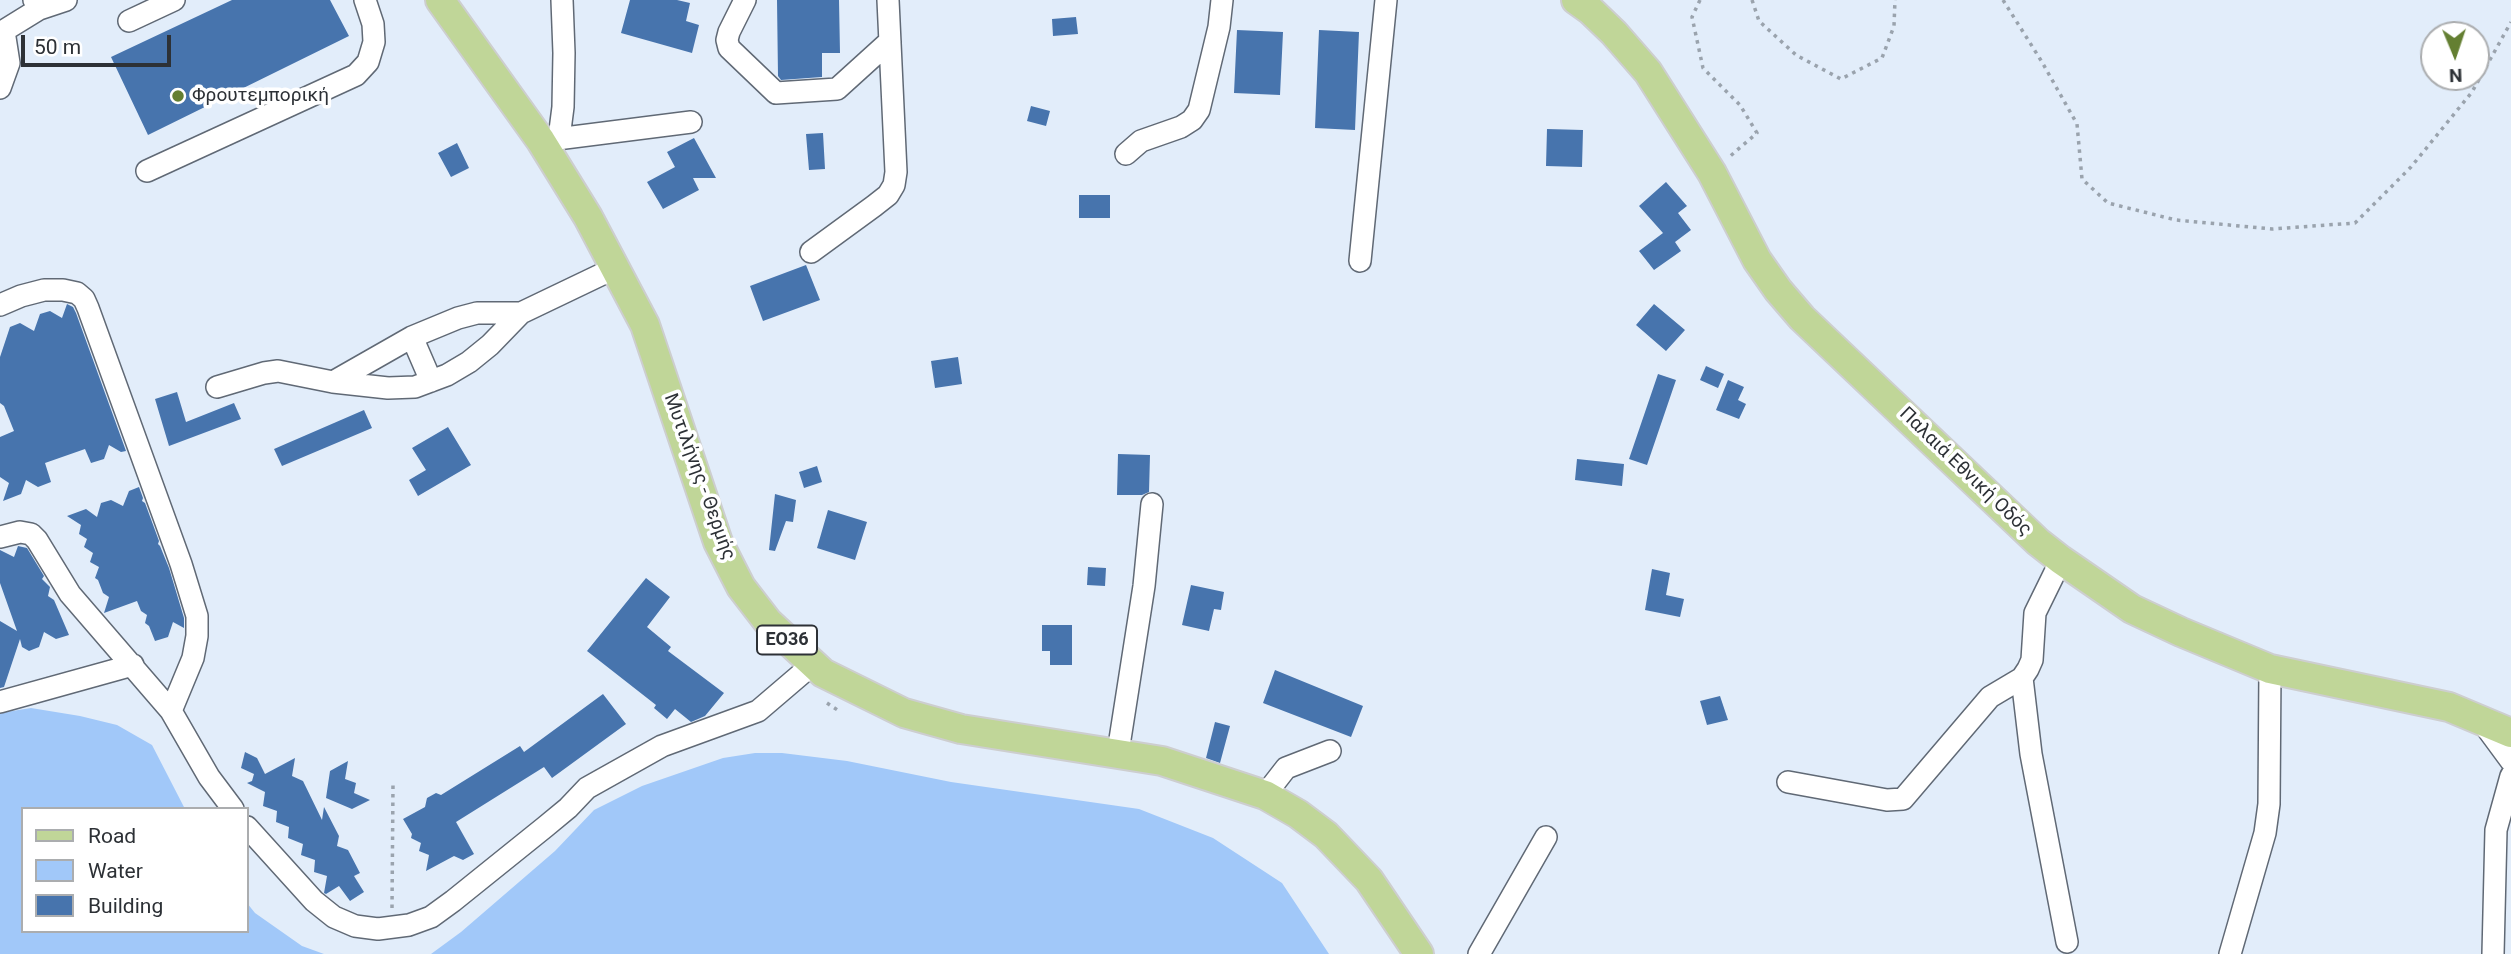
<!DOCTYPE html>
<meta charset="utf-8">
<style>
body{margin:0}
#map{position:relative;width:2511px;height:954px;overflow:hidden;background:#e2edfa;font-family:Roboto,sans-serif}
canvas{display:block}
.legend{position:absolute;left:21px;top:807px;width:228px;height:126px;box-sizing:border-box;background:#fff;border:2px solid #abadaf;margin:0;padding:9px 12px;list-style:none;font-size:21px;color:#2d3136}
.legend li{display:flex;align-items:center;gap:14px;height:35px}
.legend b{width:35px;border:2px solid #abadaf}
.north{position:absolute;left:2420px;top:21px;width:70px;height:70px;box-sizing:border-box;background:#fff;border:2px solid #abadaf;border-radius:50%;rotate:178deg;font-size:19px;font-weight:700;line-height:28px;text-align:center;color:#2d3136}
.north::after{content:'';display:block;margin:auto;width:24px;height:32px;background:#647f32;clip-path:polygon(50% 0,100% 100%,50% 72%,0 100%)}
.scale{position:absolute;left:21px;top:35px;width:150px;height:32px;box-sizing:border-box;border:4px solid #2d3136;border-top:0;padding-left:9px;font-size:21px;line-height:24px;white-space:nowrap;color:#2d3136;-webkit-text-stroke:5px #fff;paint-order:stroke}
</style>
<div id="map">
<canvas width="2511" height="954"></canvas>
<ul class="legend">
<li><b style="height:9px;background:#c0d698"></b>Road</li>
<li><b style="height:19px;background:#a1c8f9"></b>Water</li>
<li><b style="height:19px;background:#4774ad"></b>Building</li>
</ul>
<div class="north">N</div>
<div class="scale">50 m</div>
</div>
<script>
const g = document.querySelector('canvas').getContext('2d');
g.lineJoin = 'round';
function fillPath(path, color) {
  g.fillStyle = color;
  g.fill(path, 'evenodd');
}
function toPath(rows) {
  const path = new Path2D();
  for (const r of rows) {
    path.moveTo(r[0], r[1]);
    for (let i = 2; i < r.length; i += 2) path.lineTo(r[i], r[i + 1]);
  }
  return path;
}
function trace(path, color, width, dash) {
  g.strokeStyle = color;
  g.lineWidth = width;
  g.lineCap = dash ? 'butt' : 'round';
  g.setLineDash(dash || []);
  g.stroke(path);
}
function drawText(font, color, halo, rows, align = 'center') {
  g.font = font + ' Roboto,sans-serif';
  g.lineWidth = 7;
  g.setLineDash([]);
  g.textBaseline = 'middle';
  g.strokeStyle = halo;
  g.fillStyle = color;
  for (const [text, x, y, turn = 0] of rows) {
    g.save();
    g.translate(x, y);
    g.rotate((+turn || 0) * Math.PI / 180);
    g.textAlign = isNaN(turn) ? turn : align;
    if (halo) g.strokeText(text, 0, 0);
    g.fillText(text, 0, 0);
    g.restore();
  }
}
fillPath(toPath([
 [31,708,80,716,117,725,152,745,185,809,23,809,23,931,247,931,247,903,255,913,302,946,324,954,0,954,0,713],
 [755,753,782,753,847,761,951,782,1139,809,1213,838,1282,883,1329,954,431,954,461,932,555,851,594,810,642,786,723,758]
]), '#a1c8f9');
fillPath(toPath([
 [232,0,330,0,349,36,148,135,111,57],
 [630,0,677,0,690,3,686,21,699,25,692,53,621,33],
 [777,0,839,0,840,53,822,53,822,77,781,80,778,76],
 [1076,17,1078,34,1053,36,1052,19],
 [1237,30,1283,32,1280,95,1234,93],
 [1319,30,1359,32,1355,130,1315,128],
 [1031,106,1050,111,1046,126,1027,121],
 [1547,129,1583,130,1582,167,1546,166],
 [823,133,825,169,809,170,806,134],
 [694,138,716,178,693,178,699,190,663,209,647,182,675,167,667,152],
 [457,143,469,168,451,177,438,153],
 [1666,182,1687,206,1678,213,1691,230,1675,242,1681,251,1654,270,1639,251,1663,233,1639,206],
 [1079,195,1110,195,1110,218,1079,218],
 [806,265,820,300,763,321,750,286],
 [67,304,73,307,76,313,126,451,121,452,109,445,104,459,91,463,85,449,45,463,51,482,38,487,26,480,21,494,3,501,9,483,0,477,0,437,14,431,4,406,0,403,0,357,10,327,20,323,34,331,40,314,50,311,62,318],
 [1654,304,1685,330,1666,351,1636,325],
 [958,357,962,384,935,388,931,361],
 [1706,366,1724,374,1718,388,1700,380],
 [1658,374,1676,380,1647,465,1629,459],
 [1728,380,1744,387,1738,400,1746,404,1739,419,1716,410],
 [177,392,186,422,234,403,241,419,169,446,155,399],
 [364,410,372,428,282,466,274,449],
 [448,427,471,465,418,496,409,480,426,470,412,448],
 [1118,454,1150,455,1149,492,1142,495,1117,495],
 [1577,459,1624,464,1622,486,1575,480],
 [817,466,822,482,804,488,799,472],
 [139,487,143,498,142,501,145,503,159,541,158,544,160,546,169,568,184,618,184,628,173,622,168,637,155,641,149,626,145,623,147,615,141,611,137,601,104,613,109,597,103,593,98,580,95,578,99,567,90,562,93,553,84,547,87,539,79,534,81,525,67,516,86,509,97,517,101,503,111,500,123,506,129,491],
 [775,494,796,500,793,522,786,521,775,551,769,550],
 [828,510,867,522,855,560,817,548],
 [18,546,27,548,44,576,42,579,50,587,48,596,54,600,69,635,56,639,44,632,39,647,29,651,22,647,20,639,4,687,0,688,0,621,17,631,0,583,0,550,14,557],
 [1088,567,1106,568,1105,586,1087,585],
 [1652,569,1670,573,1666,595,1684,599,1680,617,1645,610],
 [646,578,670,597,647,627,671,647,668,651,724,693,705,716,691,722,675,709,667,719,654,708,656,705,587,651],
 [1191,585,1224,592,1221,610,1214,609,1209,631,1182,625],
 [1042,625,1072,625,1072,665,1050,665,1050,651,1042,651],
 [1275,670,1363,706,1351,737,1263,703],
 [603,694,626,724,552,778,544,767,456,822,474,854,463,860,454,856,426,871,429,855,419,851,421,843,411,838,412,834,403,819,425,807,427,798,436,793,441,795,520,746,524,752],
 [1720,696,1728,720,1707,725,1700,701],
 [1215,722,1230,726,1220,763,1206,758],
 [245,752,257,758,265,774,295,758,292,776,303,781,322,820,324,807,339,836,337,846,348,850,360,873,354,876,364,892,350,901,339,886,326,894,324,893,327,876,314,872,315,860,301,855,303,844,288,838,289,827,276,822,277,811,263,806,265,792,247,783,252,781,254,774,241,768],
 [348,761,345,779,356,783,354,793,370,800,352,809,326,798,330,771]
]), '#4774ad');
const minor = toPath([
 [34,0,39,9,66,0],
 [745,0,729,32,727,40,729,48,776,93,837,89,890,41],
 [129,21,174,0],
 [0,33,39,9],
 [0,88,9,63,4,31],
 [559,138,563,107,564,53,562,0],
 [541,141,691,122],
 [1126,154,1141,141,1181,127,1192,120,1199,110,1219,27,1222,0],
 [147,171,356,75,368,62,374,42,373,24,365,0],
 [811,252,874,206,888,195,894,185,896,172,888,0],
 [1360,261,1386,0],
 [0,305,21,296,44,290,63,290,77,293,84,299,88,308,181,564,197,616,197,636,193,658,171,711,209,777,233,809],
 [412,337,431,381],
 [333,382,412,337,458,318,477,313,521,313],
 [217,387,264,373,278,371,333,382,388,388,415,387,447,375,469,362,490,345,521,313,615,268],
 [0,537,20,532,31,534,37,540,70,594,171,711],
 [2022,678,2031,754,2067,942],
 [0,702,133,665],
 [2483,723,2511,761],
 [1118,752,1144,586,1152,504],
 [1788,782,1887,800,1903,799,1990,697,2022,678,2028,669,2032,660,2035,613,2061,560],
 [1265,795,1286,768,1330,751],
 [247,827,314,901,334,917,355,926,378,929,409,925,431,917,453,901,545,827,568,808,587,788,662,746,758,711,813,664],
 [1479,954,1546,837],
 [2230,954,2265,833,2269,804,2270,669],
 [2493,954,2496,830,2511,776]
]);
const major = toPath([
 [440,0,541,141,588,217,645,325,718,542,741,587,768,622,823,673,904,713,961,729,1162,761,1265,795,1298,814,1326,835,1369,880,1419,954],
 [1576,0,1590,10,1614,33,1648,72,1712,173,1757,260,1778,290,1802,318,2038,542,2061,560,2132,609,2181,632,2270,669,2449,707,2511,733]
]);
trace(minor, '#606975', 24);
trace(major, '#cdcecf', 32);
trace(toPath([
 [1700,0,1692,17,1703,68,1740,105,1757,133,1728,158],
 [1752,0,1759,21,1796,55,1841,79,1882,58,1894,26,1895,0],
 [2003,0,2042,62,2077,124,2082,179,2108,203,2176,220,2272,229,2355,223,2411,167,2472,92,2511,22],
 [827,703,839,711],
 [392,908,393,784]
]), '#9aa3ad', 3.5, [3.5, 5]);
trace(minor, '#fff', 21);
trace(major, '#c0d698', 28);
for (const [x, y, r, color] of [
 [178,96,7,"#647f32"]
]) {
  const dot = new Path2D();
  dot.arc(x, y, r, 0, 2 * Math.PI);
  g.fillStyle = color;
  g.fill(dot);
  trace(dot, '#fff', 2.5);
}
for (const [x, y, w] of [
 [787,640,60]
]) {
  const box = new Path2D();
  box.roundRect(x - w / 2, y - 14.5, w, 29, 5);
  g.fillStyle = '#fff';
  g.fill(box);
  trace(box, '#2d3136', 2);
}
drawText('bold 18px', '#2d3136', null, [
 ["ΕΟ36",787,640]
]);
drawText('19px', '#2d3136', '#fff', [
 ["Φρουτεμπορική",192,96]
], 'left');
drawText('19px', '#2d3136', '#fff', [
 ["Παλαιά Εθνική Οδός",1965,472,44],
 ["Μυτιλήνης - Θερμής",699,477,70]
]);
</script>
